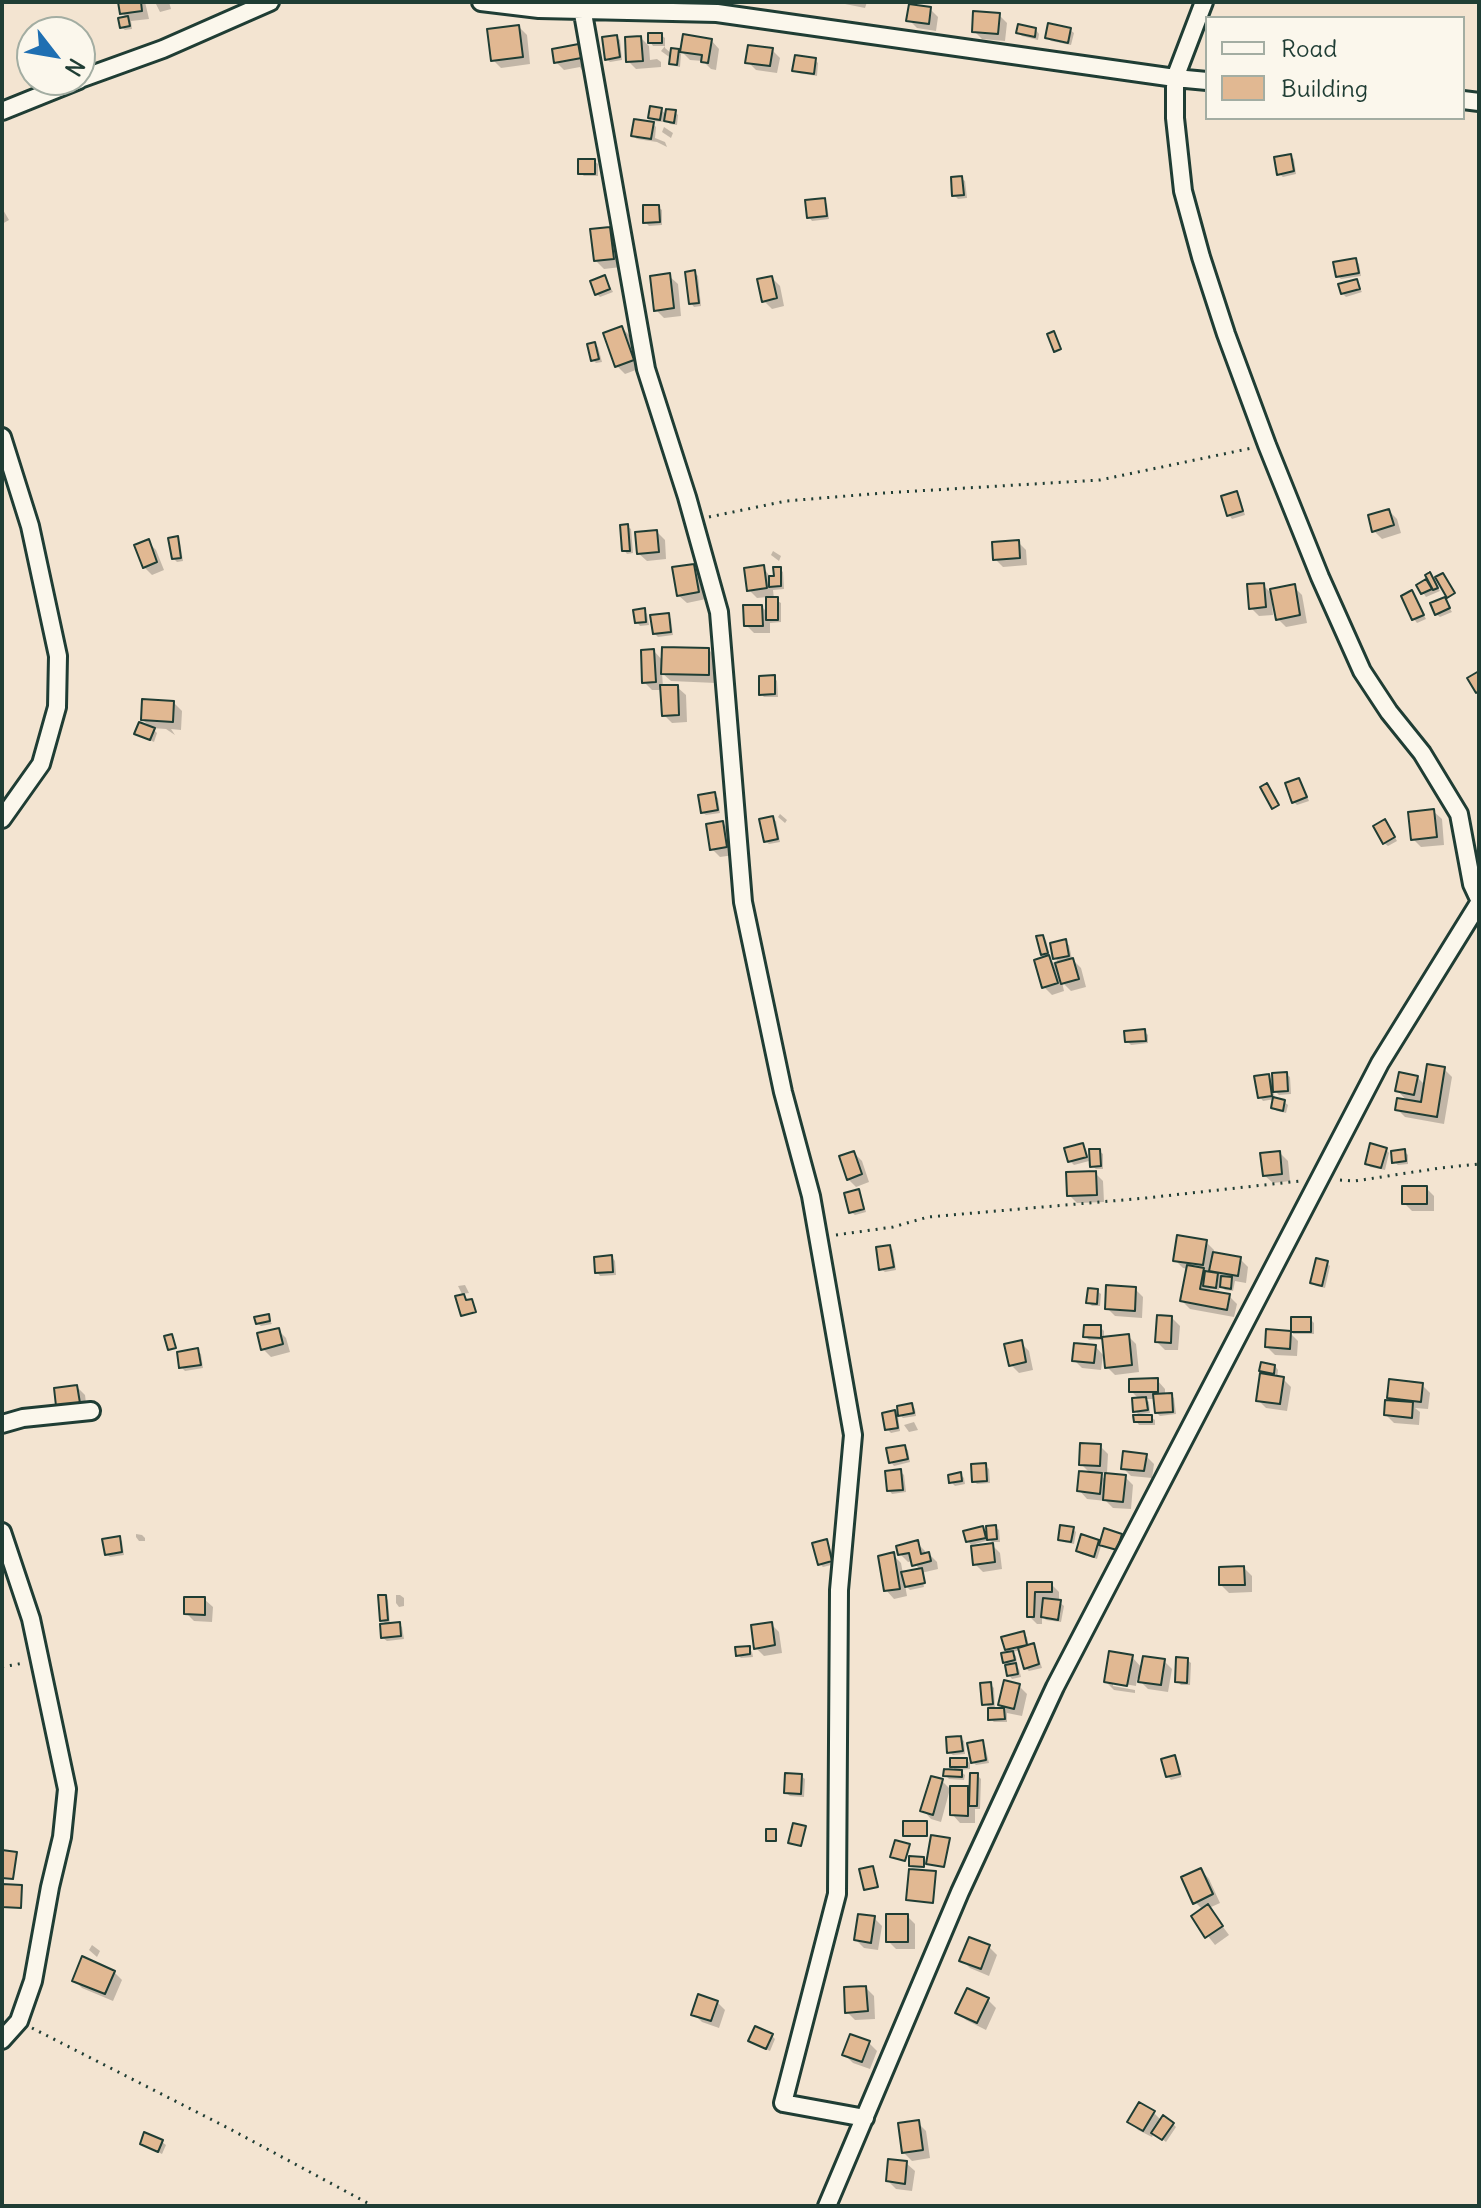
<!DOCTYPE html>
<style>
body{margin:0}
#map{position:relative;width:1481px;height:2208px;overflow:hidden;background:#f3e4d1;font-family:Delius,sans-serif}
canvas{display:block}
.frame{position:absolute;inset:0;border:4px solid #1f3d34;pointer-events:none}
.legend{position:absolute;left:1205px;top:16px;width:260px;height:104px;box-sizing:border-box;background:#fbf7ec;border:2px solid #a3ada2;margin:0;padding:10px 14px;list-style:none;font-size:24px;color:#1f3d34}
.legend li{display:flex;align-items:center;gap:16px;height:40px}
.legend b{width:40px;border:2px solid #a3ada2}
.north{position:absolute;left:16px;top:16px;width:80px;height:80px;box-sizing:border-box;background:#fbf7ec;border:2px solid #a3ada2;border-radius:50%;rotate:121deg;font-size:22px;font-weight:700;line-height:32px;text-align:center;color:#1f3d34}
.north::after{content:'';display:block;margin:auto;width:28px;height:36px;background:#1f6fb2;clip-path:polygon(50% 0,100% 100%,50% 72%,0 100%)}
</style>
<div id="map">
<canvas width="1481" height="2208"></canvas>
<div class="frame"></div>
<ul class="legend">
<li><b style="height:10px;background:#fbf7ec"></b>Road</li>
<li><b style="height:22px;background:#e1b892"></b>Building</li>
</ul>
<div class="north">N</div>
</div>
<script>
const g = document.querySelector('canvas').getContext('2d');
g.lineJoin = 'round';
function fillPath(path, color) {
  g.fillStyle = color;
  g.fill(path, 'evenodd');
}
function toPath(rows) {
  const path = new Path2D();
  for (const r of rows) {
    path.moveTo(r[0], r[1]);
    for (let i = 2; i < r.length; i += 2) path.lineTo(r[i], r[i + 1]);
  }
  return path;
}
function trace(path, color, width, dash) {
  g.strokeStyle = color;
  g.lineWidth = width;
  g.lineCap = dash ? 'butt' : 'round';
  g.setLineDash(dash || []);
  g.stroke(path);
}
fillPath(toPath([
 [120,2,145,2,149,19,131,21,132,29,125,30,121,27,127,18,122,13],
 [155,2,169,2,171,9,160,12],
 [664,2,689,2,689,3,669,8],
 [843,2,867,2,865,8,845,4],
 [930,9,938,17,936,31,917,28,909,20],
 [999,15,1007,23,1005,41,982,39,974,31],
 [519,27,527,35,530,64,501,68,493,60],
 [1036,30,1039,34,1038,40,1022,36,1019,33],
 [1070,30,1074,33,1071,45,1051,41,1047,37],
 [661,35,665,38,665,48,672,54,678,51,681,54,680,67,675,66,671,63,672,59,661,51,665,46,653,46,650,42],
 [616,37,620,40,622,60,610,62,607,59],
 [641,38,649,46,650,60,657,59,661,62,661,67,636,69,628,61],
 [711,40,719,49,716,70,711,69,703,61,690,60,682,52],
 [584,46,593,73,584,74,580,67,564,70,556,62],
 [772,50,780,58,777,73,756,70,748,62],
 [80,52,84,55,89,69,80,72],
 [815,60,818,63,817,76,798,73,794,70],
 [661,110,667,115,675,112,678,115,677,125,670,124,664,118,663,122,654,121,650,117],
 [653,124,656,127,655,138,665,142,667,147,657,142,637,139,633,136],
 [664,127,673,133,671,138,662,132],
 [1290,156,1294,159,1296,174,1283,177,1279,174],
 [594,161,598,164,598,176,584,176,580,173],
 [961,178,965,181,967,198,958,199,954,195],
 [824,200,827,204,829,219,812,221,809,217],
 [658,207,662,210,662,225,649,226,645,222],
 [2,208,9,220,2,224],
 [610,229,618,237,621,267,604,269,596,261],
 [1356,260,1359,264,1361,276,1341,279,1338,276],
 [694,272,698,276,701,306,694,307,691,303],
 [669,276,678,284,681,316,664,318,656,310],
 [605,277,613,292,600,297,597,294],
 [772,278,780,286,784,306,772,309,764,301],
 [1356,281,1362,292,1346,297,1342,293],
 [622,328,630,336,641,368,625,374,617,366],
 [594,344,598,347,602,362,596,363,593,360],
 [1237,493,1240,497,1245,515,1232,519,1229,515],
 [1389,511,1397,519,1401,533,1382,539,1374,531],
 [627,526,631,529,633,553,627,554,624,550],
 [657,532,665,540,666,559,647,561,638,553],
 [177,538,180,542,183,561,177,562,173,558],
 [148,542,156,550,164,570,152,575,144,567],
 [1018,542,1026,550,1027,565,1003,567,995,559],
 [773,551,781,556,779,561,771,555],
 [694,566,702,574,706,599,687,603,678,595],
 [763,567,771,578,776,577,780,569,783,572,784,589,773,590,774,599,781,603,781,622,770,623,770,633,754,633,746,625,762,607,768,613,768,597,757,598,749,590],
 [1430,574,1440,591,1426,597,1418,585,1429,579],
 [1263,585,1274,596,1294,587,1302,595,1307,623,1286,627,1278,619,1275,604,1272,604,1273,615,1259,616,1251,608],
 [1412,593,1426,619,1417,623,1414,619],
 [1444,599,1452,612,1440,617,1436,614],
 [644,610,647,614,649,625,640,626,637,622],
 [668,615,671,619,673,635,658,637,655,634],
 [709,650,717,658,716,683,671,681,662,673,663,687,677,687,686,695,687,722,672,723,664,715,662,690,652,690,644,682,654,651,663,661],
 [774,677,777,681,778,697,764,697,761,694],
 [174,703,182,711,181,730,171,729,175,735,166,729,152,728,157,733,154,742,136,734,152,729,143,720],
 [1299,780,1302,784,1309,801,1297,805,1294,802],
 [714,794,718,798,720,813,706,815,702,812],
 [1433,811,1442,819,1444,845,1421,847,1413,839],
 [780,814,787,820,785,823,778,817],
 [772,818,776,821,780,842,769,844,765,841],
 [723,823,731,831,734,855,720,857,712,849],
 [1388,825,1397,841,1388,846,1384,843],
 [1043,937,1046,940,1050,956,1048,957,1056,965,1060,964,1055,958,1065,942,1069,945,1072,959,1081,968,1086,987,1071,991,1062,982,1064,991,1052,995,1044,987,1047,958,1043,954],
 [1144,1031,1148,1035,1148,1043,1131,1045,1127,1041],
 [1444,1069,1452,1077,1444,1124,1405,1117,1397,1109,1408,1102,1397,1090,1417,1077,1426,1086],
 [1286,1074,1290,1077,1291,1094,1279,1095,1273,1089,1275,1099,1263,1101,1260,1097,1268,1076,1275,1082],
 [1284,1102,1288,1105,1286,1113,1277,1111,1273,1108],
 [1082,1145,1086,1149,1089,1161,1074,1165,1070,1161],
 [1386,1149,1389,1153,1385,1170,1370,1167,1367,1163],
 [1099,1151,1103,1154,1103,1169,1096,1169,1092,1166],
 [1404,1151,1408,1155,1408,1164,1398,1165,1394,1162],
 [854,1153,862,1161,869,1182,856,1187,848,1179],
 [1280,1153,1288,1161,1290,1181,1273,1183,1264,1175],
 [1095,1173,1103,1181,1104,1202,1077,1203,1069,1195],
 [1426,1188,1434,1196,1434,1211,1412,1211,1404,1203],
 [858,1191,861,1194,866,1212,855,1215,851,1212],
 [1206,1242,1214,1250,1214,1254,1240,1259,1248,1267,1246,1283,1235,1281,1233,1291,1225,1290,1220,1285,1219,1290,1210,1289,1210,1293,1229,1296,1237,1304,1234,1317,1190,1309,1182,1301,1188,1269,1183,1268,1175,1260],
 [889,1247,893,1250,896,1270,885,1272,881,1269],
 [612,1257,615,1261,616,1275,600,1276,597,1272],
 [1327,1263,1330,1266,1325,1288,1316,1286,1312,1283],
 [465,1285,469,1293,462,1294,458,1286],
 [1135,1289,1143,1297,1142,1318,1115,1316,1107,1308],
 [1097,1291,1101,1294,1100,1306,1092,1306,1088,1302],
 [268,1316,272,1324,261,1326,257,1323],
 [1172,1318,1180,1326,1178,1350,1165,1350,1157,1342],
 [1293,1319,1310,1319,1314,1323,1314,1334,1293,1334],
 [1100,1327,1104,1331,1104,1339,1128,1336,1136,1344,1139,1372,1115,1375,1107,1367,1104,1340,1089,1340,1085,1336],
 [278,1330,286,1338,290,1352,271,1357,263,1349],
 [1290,1333,1298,1341,1297,1356,1275,1355,1267,1347],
 [1021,1343,1029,1351,1033,1370,1019,1373,1011,1365],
 [1095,1346,1103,1355,1101,1370,1082,1368,1074,1360],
 [197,1350,201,1354,203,1368,185,1371,181,1367],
 [1275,1366,1278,1370,1277,1378,1283,1379,1291,1387,1287,1411,1266,1408,1258,1400,1267,1376,1261,1371],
 [1157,1380,1165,1389,1165,1395,1171,1395,1174,1398,1176,1414,1160,1416,1157,1413,1155,1399,1146,1399,1149,1402,1150,1413,1141,1414,1141,1417,1135,1411,1139,1399,1131,1391],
 [1422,1385,1430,1393,1428,1409,1415,1408,1420,1412,1419,1425,1394,1423,1386,1415,1395,1403,1389,1397],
 [77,1387,85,1395,87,1411,66,1413,57,1405],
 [912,1405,915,1409,916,1416,903,1418,900,1415],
 [894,1413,898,1416,900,1431,891,1433,887,1429],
 [1151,1417,1155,1420,1155,1425,1139,1425,1136,1421],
 [914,1422,918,1430,909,1432,904,1425],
 [1100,1446,1108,1454,1107,1473,1099,1473,1106,1481,1125,1477,1133,1485,1131,1509,1113,1508,1106,1501,1087,1499,1079,1490,1091,1474,1082,1465],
 [904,1447,908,1450,910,1462,894,1466,891,1462],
 [1146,1456,1154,1464,1152,1478,1131,1476,1123,1468],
 [985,1465,989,1469,990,1483,977,1484,974,1481],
 [900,1471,904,1475,906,1492,892,1494,889,1490],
 [960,1474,964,1478,965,1484,955,1486,951,1482],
 [995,1527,999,1530,1000,1542,992,1542,990,1540,971,1545,968,1541,983,1529,989,1535],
 [1073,1529,1076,1532,1074,1544,1063,1542,1060,1539],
 [136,1534,142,1535,145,1538,145,1541,139,1541,136,1537],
 [1121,1535,1124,1539,1120,1552,1101,1546,1097,1559,1081,1554,1078,1550,1082,1537,1102,1543],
 [119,1538,122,1541,124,1555,110,1557,106,1554],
 [826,1541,829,1545,835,1564,823,1567,820,1564],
 [917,1543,925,1551,926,1555,929,1554,937,1562,938,1569,921,1573,924,1587,910,1590,905,1585,907,1596,894,1599,886,1590,893,1555,901,1563,903,1574,920,1570,913,1561,908,1562,900,1554],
 [992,1545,1000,1553,1002,1569,983,1572,975,1564],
 [1244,1568,1252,1576,1252,1592,1229,1593,1221,1585],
 [1029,1584,1051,1584,1059,1592,1059,1602,1064,1606,1061,1622,1046,1620,1042,1616,1042,1624,1037,1624,1029,1616],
 [396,1595,400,1595,404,1598,404,1606,399,1607,396,1603],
 [385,1597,388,1600,390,1625,399,1624,402,1627,404,1639,387,1641,383,1638,387,1625,382,1620],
 [204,1599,213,1607,212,1622,194,1621,186,1613],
 [771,1624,779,1632,782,1653,764,1656,756,1648],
 [1023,1634,1027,1637,1029,1647,1033,1645,1036,1649,1042,1668,1029,1671,1025,1668,1021,1650,1012,1652,1016,1656,1017,1663,1014,1664,1019,1669,1021,1677,1012,1679,1009,1675,1010,1667,1005,1662,1010,1653,1006,1649],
 [749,1648,752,1652,753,1657,741,1658,738,1655],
 [1132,1657,1142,1668,1164,1661,1172,1669,1168,1692,1148,1689,1137,1678,1136,1686,1113,1682,1113,1686,1135,1690,1135,1693,1114,1690,1106,1682],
 [1187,1660,1191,1663,1190,1685,1181,1685,1177,1681],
 [990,1684,994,1688,995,1710,1005,1710,1000,1705,1019,1686,1027,1694,1022,1716,1007,1713,1007,1722,994,1722,990,1719,990,1707,984,1704],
 [960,1738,964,1741,965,1754,953,1755,949,1752],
 [982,1742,985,1746,989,1763,976,1765,973,1762],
 [1175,1758,1178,1761,1182,1777,1171,1780,1168,1776],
 [966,1760,970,1763,970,1769,959,1770,965,1775,964,1780,949,1779,945,1775,957,1772,952,1766],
 [977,1775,981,1779,980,1809,975,1809,975,1823,960,1823,952,1814,968,1788,972,1792],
 [801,1776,805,1779,804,1797,790,1796,786,1793],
 [942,1781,950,1789,941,1822,931,1819,923,1810],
 [1201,1870,1209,1879,1220,1903,1209,1908,1229,1935,1215,1945,1193,1917,1203,1910,1195,1902],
 [907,1916,915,1924,915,1949,896,1949,888,1941],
 [874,1918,882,1926,878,1950,864,1948,856,1940],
 [92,1945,100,1951,97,1957,89,1950],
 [989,1947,997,1955,989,1976,970,1968,962,1960],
 [114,1972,122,1980,113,2001,82,1988,74,1980],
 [866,1988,874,1996,875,2019,855,2020,847,2012],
 [988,2000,996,2008,986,2030,966,2020,958,2012],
 [717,2002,725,2010,719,2028,702,2022,694,2014],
 [772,2036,775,2039,770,2051,754,2044],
 [869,2043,877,2051,870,2069,853,2063,845,2055],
 [1153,2112,1162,2121,1173,2124,1176,2127,1166,2142,1154,2133,1152,2137,1138,2130,1130,2122],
 [918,2123,926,2131,930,2158,912,2161,904,2153],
 [162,2142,166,2145,162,2154,142,2144],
 [906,2163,915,2171,912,2191,896,2189,888,2181]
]), '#0003');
const building = toPath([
 [118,2,141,2,142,11,120,14,118,2],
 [909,4,931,7,929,24,906,21,909,4],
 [973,11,1000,13,998,34,972,32,973,11],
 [128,16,130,26,120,28,118,18,128,16],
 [1048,23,1071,28,1068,43,1045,38,1048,23],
 [1018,24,1036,28,1035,37,1016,33,1018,24],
 [519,25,523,57,491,61,487,29,519,25],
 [648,33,662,33,662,43,648,43,648,33],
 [683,34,712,39,708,63,701,62,702,55,680,52,683,34],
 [617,35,620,57,605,60,602,37,617,35],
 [641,36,643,61,626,62,625,37,641,36],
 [584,43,587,57,554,63,552,49,584,43],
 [748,45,773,48,770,66,745,63,748,45],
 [671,48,679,49,677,65,669,64,671,48],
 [795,55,816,58,814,74,792,71,795,55],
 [650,106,662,108,660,120,648,118,650,106],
 [666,109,676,110,674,123,664,121,666,109],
 [634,119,654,122,651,139,631,136,634,119],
 [1291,154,1294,171,1277,175,1274,157,1291,154],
 [578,159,595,159,595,174,578,174,578,159],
 [962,176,964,195,952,196,951,177,962,176],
 [825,198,827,216,807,218,805,200,825,198],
 [643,205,659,205,660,222,643,223,643,205],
 [610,227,614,259,594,261,590,229,610,227],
 [1356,258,1359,273,1336,277,1333,262,1356,258],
 [695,270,699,303,689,304,685,272,695,270],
 [670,273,674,308,654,311,650,276,670,273],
 [605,275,610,289,595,295,590,281,605,275],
 [772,276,777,298,762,302,757,279,772,276],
 [1357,279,1360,289,1341,294,1338,284,1357,279],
 [622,326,634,360,615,367,603,333,622,326],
 [1054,331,1061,349,1054,352,1047,334,1054,331],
 [595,342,599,359,591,361,587,344,595,342],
 [1237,491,1243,511,1227,516,1221,496,1237,491],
 [1389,509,1394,525,1372,532,1368,515,1389,509],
 [628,524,630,551,622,551,620,525,628,524],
 [657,530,659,552,637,554,635,532,657,530],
 [178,536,181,558,172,559,168,538,178,536],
 [149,539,157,562,143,568,134,545,149,539],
 [1019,540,1020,558,993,560,992,542,1019,540],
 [694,564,699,592,677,596,672,567,694,564],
 [764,565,767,588,747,591,744,568,764,565],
 [773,567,781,567,781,586,769,587,769,576,774,576,773,567],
 [1430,572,1438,588,1433,590,1425,575,1430,572],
 [1443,573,1455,593,1447,598,1435,577,1443,573],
 [1426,579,1432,589,1421,594,1416,585,1426,579],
 [1264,583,1266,607,1249,609,1247,584,1264,583],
 [1295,584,1300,615,1276,620,1270,589,1295,584],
 [1412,590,1424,615,1412,620,1401,596,1412,590],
 [766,597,778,597,778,620,766,620,766,597],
 [1445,597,1450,608,1435,615,1430,603,1445,597],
 [743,605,762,605,763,626,744,626,743,605],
 [645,608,646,622,635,623,633,610,645,608],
 [669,613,671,632,653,634,650,615,669,613],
 [662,647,709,648,709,675,661,674,662,647],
 [654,649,656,682,642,683,641,650,654,649],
 [1479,671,1479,691,1476,693,1467,678,1479,671],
 [775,675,775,694,759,695,759,676,775,675],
 [660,685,678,685,679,715,662,716,660,685],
 [142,699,174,701,173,722,141,720,142,699],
 [139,722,155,728,150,740,134,734,139,722],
 [1299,778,1307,797,1292,803,1285,783,1299,778],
 [1267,783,1279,805,1272,809,1260,787,1267,783],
 [715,792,718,810,701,813,698,795,715,792],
 [1434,809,1437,837,1411,840,1408,812,1434,809],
 [773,816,778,839,764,842,759,819,773,816],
 [1385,819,1395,837,1383,844,1373,826,1385,819],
 [723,821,727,847,710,850,706,824,723,821],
 [1043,935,1048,953,1041,955,1036,936,1043,935],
 [1066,939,1069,956,1053,959,1050,943,1066,939],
 [1049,955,1058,983,1042,988,1034,960,1049,955],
 [1073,958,1079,979,1061,984,1055,963,1073,958],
 [1145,1029,1146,1041,1125,1042,1124,1031,1145,1029],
 [1427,1064,1445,1067,1437,1117,1395,1110,1397,1098,1421,1102,1427,1064],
 [1287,1072,1288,1091,1273,1092,1272,1073,1287,1072],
 [1399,1072,1418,1076,1414,1095,1395,1091,1399,1072],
 [1269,1074,1272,1096,1258,1098,1254,1076,1269,1074],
 [1273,1097,1285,1100,1283,1111,1271,1108,1273,1097],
 [1083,1143,1087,1157,1068,1162,1064,1148,1083,1143],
 [1370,1143,1387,1148,1381,1168,1365,1164,1370,1143],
 [1089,1149,1100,1149,1101,1166,1090,1167,1089,1149],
 [1405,1149,1406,1161,1392,1163,1391,1151,1405,1149],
 [854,1151,862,1174,847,1180,839,1156,854,1151],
 [1280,1151,1282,1174,1263,1176,1260,1153,1280,1151],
 [1096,1171,1097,1195,1067,1196,1066,1172,1096,1171],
 [1402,1186,1427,1186,1427,1204,1402,1204,1402,1186],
 [859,1189,864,1209,849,1213,844,1193,859,1189],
 [1177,1235,1207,1240,1203,1265,1173,1261,1177,1235],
 [890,1245,894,1267,879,1270,876,1247,890,1245],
 [1213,1252,1241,1257,1238,1276,1209,1271,1213,1252],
 [612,1255,613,1272,595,1273,594,1257,612,1255],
 [1316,1258,1328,1261,1322,1286,1310,1283,1316,1258],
 [1187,1265,1204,1268,1200,1289,1230,1294,1227,1310,1180,1301,1187,1265],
 [1205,1271,1218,1273,1216,1288,1203,1286,1205,1271],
 [1221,1276,1232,1277,1231,1289,1220,1287,1221,1276],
 [1106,1285,1136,1287,1135,1311,1105,1309,1106,1285],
 [1088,1288,1098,1289,1097,1304,1086,1303,1088,1288],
 [464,1294,466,1300,472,1299,476,1312,461,1316,455,1296,464,1294],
 [269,1314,270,1321,256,1324,254,1317,269,1314],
 [1157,1315,1172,1316,1171,1343,1155,1342,1157,1315],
 [1291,1317,1311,1317,1311,1332,1291,1332,1291,1317],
 [1084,1325,1101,1325,1101,1338,1083,1337,1084,1325],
 [279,1328,283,1344,261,1350,257,1333,279,1328],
 [1266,1329,1291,1331,1290,1349,1265,1347,1266,1329],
 [172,1334,176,1348,168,1350,164,1336,172,1334],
 [1129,1334,1132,1365,1105,1368,1102,1337,1129,1334],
 [1022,1340,1026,1362,1009,1366,1004,1344,1022,1340],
 [1074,1343,1096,1345,1094,1363,1072,1361,1074,1343],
 [198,1348,201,1365,179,1368,177,1352,198,1348],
 [1261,1362,1275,1365,1274,1374,1259,1371,1261,1362],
 [1260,1373,1284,1377,1280,1404,1256,1401,1260,1373],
 [1158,1378,1158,1392,1129,1392,1129,1379,1158,1378],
 [1389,1379,1423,1383,1421,1402,1387,1398,1389,1379],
 [77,1385,80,1403,56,1406,54,1388,77,1385],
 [1172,1393,1173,1412,1155,1413,1153,1394,1172,1393],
 [1146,1397,1148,1410,1133,1412,1132,1398,1146,1397],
 [1385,1400,1413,1402,1412,1418,1384,1415,1385,1400],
 [912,1403,914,1413,898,1416,897,1406,912,1403],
 [895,1410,898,1428,885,1430,882,1413,895,1410],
 [1133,1415,1152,1415,1152,1422,1134,1422,1133,1415],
 [1080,1443,1101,1444,1100,1466,1079,1465,1080,1443],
 [905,1445,908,1459,889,1463,886,1448,905,1445],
 [1123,1451,1147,1454,1144,1471,1121,1469,1123,1451],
 [986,1463,987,1481,972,1482,971,1464,986,1463],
 [901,1469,903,1490,887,1491,885,1471,901,1469],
 [1079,1471,1102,1473,1100,1494,1077,1491,1079,1471],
 [961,1472,962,1481,949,1483,948,1475,961,1472],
 [1105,1473,1126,1475,1123,1502,1103,1500,1105,1473],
 [996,1525,997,1539,987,1540,986,1526,996,1525],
 [1060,1525,1074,1527,1071,1542,1058,1540,1060,1525],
 [983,1526,986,1538,966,1542,963,1531,983,1526],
 [1104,1528,1122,1534,1117,1550,1099,1545,1104,1528],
 [1081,1534,1099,1540,1094,1557,1076,1551,1081,1534],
 [120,1536,122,1552,105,1555,102,1539,120,1536],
 [827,1539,832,1561,818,1565,812,1543,827,1539],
 [918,1540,921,1554,929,1552,931,1561,912,1566,909,1553,898,1555,896,1546,918,1540],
 [993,1543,995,1562,973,1565,971,1546,993,1543],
 [894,1552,900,1589,884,1591,878,1556,894,1552],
 [1244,1566,1245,1585,1219,1585,1219,1567,1244,1566],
 [922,1568,925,1583,905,1587,901,1572,922,1568],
 [1027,1582,1052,1582,1052,1592,1035,1592,1034,1617,1027,1617,1027,1582],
 [378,1595,386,1595,388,1620,380,1621,378,1595],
 [184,1597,205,1597,205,1615,184,1614,184,1597],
 [1043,1598,1061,1600,1058,1620,1041,1617,1043,1598],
 [400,1622,401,1636,381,1638,380,1624,400,1622],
 [772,1622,775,1645,754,1649,751,1625,772,1622],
 [1024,1631,1027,1645,1005,1650,1001,1637,1024,1631],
 [1034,1643,1039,1664,1024,1669,1018,1648,1034,1643],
 [750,1646,750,1654,736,1656,735,1647,750,1646],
 [1013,1651,1015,1660,1003,1663,1001,1653,1013,1651],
 [1109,1651,1133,1655,1127,1686,1104,1682,1109,1651],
 [1143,1656,1165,1659,1161,1685,1138,1682,1143,1656],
 [1176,1657,1188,1658,1187,1683,1175,1682,1176,1657],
 [1016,1663,1018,1674,1007,1676,1005,1665,1016,1663],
 [1004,1680,1020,1684,1014,1709,998,1705,1004,1680],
 [991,1682,993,1704,982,1705,980,1683,991,1682],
 [988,1708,1004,1708,1005,1719,988,1720,988,1708],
 [961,1736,963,1751,947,1753,946,1737,961,1736],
 [983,1740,986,1760,971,1763,967,1743,983,1740],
 [1175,1755,1180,1774,1166,1777,1161,1759,1175,1755],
 [950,1758,967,1758,967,1767,950,1767,950,1758],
 [944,1769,962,1770,962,1777,943,1776,944,1769],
 [785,1773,802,1774,801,1794,784,1793,785,1773],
 [970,1773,978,1773,977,1806,969,1806,970,1773],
 [931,1776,943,1779,933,1815,920,1811,931,1776],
 [950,1786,968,1786,968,1816,950,1815,950,1786],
 [903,1821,927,1821,927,1836,903,1836,903,1821],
 [793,1823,806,1826,801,1846,788,1843,793,1823],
 [766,1829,776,1829,776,1841,766,1841,766,1829],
 [931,1835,950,1838,944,1867,926,1864,931,1835],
 [895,1840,910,1844,905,1861,890,1857,895,1840],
 [2,1850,17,1852,13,1879,2,1878,2,1850],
 [909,1856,924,1857,924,1867,909,1866,909,1856],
 [873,1866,878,1887,864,1890,859,1869,873,1866],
 [1201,1868,1213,1894,1193,1904,1181,1877,1201,1868],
 [909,1869,936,1871,933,1903,906,1900,909,1869],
 [2,1884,22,1885,21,1908,2,1907,2,1884],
 [1208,1904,1223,1926,1205,1938,1191,1916,1208,1904],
 [858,1914,875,1916,871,1943,854,1940,858,1914],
 [886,1914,908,1914,908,1942,886,1942,886,1914],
 [969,1937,990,1945,981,1969,959,1961,969,1937],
 [82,1956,115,1971,105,1994,72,1981,82,1956],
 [866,1986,868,2011,845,2013,844,1987,866,1986],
 [967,1988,989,1998,977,2023,955,2013,967,1988],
 [698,1994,718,2001,711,2021,691,2015,698,1994],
 [755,2026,773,2034,766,2049,748,2041,755,2026],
 [850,2034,870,2041,862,2062,842,2055,850,2034],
 [1139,2102,1155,2111,1143,2131,1127,2122,1139,2102],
 [1163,2115,1174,2123,1162,2140,1151,2133,1163,2115],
 [919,2120,923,2150,902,2153,898,2123,919,2120],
 [144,2132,163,2140,158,2152,140,2144,144,2132],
 [888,2159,907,2161,905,2184,886,2181,888,2159]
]);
fillPath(building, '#e1b892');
trace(building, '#1f3d34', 2);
const street = toPath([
 [481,2,539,9,717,13,1175,78,1207,81],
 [581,2,646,369,687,497,719,612,743,902,783,1092,811,1196,853,1435,839,1590,837,1894,783,2103,865,2118],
 [1204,2,1175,78,1175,118,1183,191,1201,257,1226,334,1267,445,1320,577,1362,671,1389,712,1422,753,1459,814,1472,884,1479,899],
 [80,79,163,49,270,2],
 [1463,100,1479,102],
 [2,111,79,80],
 [2,437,30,526,58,656,57,707,41,764,2,819],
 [2,1424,23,1418,91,1411],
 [2,1532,31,1619,67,1789,62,1837,50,1887,33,1981,19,2021,2,2040],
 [827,2206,960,1892,1055,1687,1380,1063,1479,903]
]);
trace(street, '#1f3d34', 22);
trace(toPath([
 [709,517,786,501,883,493,1100,480,1252,448],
 [1340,1180,1355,1181,1440,1168,1479,1164],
 [836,1235,893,1227,928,1217,1146,1198,1300,1181],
 [2,1667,24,1663],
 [32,2028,230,2129,373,2206]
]), '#1f3d34', 3, [2, 6]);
trace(street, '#fbf7ec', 16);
</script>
